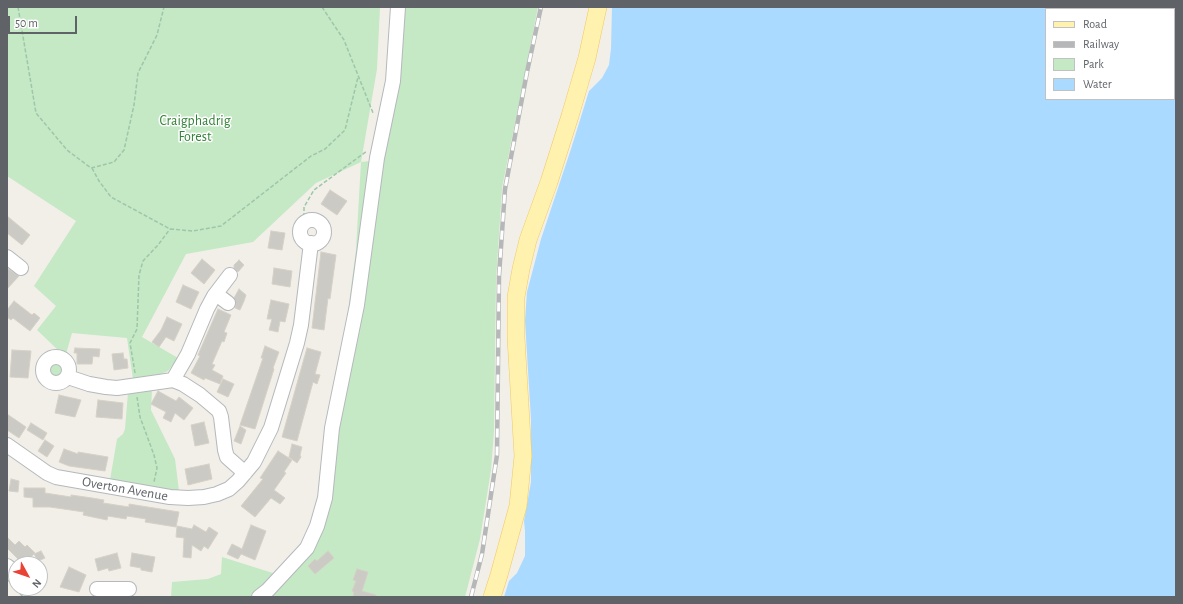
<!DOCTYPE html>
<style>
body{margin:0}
#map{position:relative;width:1183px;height:604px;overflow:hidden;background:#f1efe8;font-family:"Alegreya Sans",sans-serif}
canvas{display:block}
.frame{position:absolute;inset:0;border:8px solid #5f6368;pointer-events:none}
.legend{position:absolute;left:1045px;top:8px;width:130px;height:92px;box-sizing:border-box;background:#fff;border:1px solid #bfc1c3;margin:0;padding:5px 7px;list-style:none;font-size:12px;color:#5f6368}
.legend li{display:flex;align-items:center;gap:8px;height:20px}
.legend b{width:20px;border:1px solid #bfc1c3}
.north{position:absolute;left:8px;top:556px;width:40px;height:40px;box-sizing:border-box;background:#fff;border:1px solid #bfc1c3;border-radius:50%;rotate:130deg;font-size:11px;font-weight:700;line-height:16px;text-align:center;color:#5f6368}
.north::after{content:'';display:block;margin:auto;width:14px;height:18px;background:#ea4335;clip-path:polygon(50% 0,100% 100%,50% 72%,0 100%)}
.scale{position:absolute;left:8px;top:16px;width:69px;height:18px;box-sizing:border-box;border:2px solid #5f6368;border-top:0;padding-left:5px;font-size:12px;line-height:14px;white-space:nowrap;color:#5f6368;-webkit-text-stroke:3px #fff;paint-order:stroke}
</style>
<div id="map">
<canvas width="1183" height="604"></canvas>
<div class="frame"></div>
<ul class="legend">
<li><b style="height:5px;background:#fff2af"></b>Road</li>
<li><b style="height:5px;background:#b6b7b8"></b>Railway</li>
<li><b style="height:11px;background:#c5e8c5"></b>Park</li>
<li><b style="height:11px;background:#aadaff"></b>Water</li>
</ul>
<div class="north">N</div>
<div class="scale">50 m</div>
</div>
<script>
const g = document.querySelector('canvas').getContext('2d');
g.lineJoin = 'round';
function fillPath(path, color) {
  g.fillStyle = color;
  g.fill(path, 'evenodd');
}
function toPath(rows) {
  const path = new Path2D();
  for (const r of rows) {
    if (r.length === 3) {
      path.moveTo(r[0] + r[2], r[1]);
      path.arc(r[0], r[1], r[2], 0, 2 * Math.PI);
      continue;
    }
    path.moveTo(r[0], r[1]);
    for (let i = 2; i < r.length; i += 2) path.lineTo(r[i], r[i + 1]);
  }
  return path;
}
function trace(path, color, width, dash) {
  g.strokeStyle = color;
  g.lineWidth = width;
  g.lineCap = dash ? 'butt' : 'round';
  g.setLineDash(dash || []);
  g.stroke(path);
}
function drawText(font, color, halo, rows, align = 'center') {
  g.font = font + ' "Alegreya Sans",sans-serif';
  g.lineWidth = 3;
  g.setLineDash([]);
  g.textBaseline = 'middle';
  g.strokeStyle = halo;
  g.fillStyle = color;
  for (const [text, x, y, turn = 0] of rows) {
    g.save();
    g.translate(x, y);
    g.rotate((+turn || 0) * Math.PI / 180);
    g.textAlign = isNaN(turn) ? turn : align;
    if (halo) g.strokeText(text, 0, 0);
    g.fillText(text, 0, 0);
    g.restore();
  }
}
fillPath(toPath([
 [7,7,380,7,377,69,361,162,380,160,404,7,538,7,502,188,496,280,494,431,491,470,480,539,465,597,171,597,172,582,208,579,221,574,222,557,276,574,303,543,307,536,318,503,344,342,356,250,361,162,316,183,253,242,186,254,142,337,178,358,168,371,161,374,133,379,127,338,72,333,66,354,58,350,37,330,56,306,34,286,76,221,7,176],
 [56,370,6],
 [152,390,151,410,175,459,179,491,110,480,117,439,123,434,125,429,128,393]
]), '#c5e8c5');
fillPath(toPath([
 [612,7,1176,7,1176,597,504,597,509,581,517,573,525,556,525,531,524,521,531,482,531,419,525,321,527,292,541,239,571,149,589,91,602,78,609,65,611,49],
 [1046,9,1174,9,1174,99,1046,99]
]), '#aadaff');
const building = toPath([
 [330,190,347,201,337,215,321,204,330,190],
 [7,216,30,235,22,245,7,233,7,216],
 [271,231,285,233,282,250,268,248,271,231],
 [321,252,336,255,330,299,328,298,324,330,312,328,321,252],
 [202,259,215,270,204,284,191,273,202,259],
 [239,260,244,265,238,272,234,268,234,265,239,260],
 [7,268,19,276,7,289,7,268],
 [274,268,292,271,290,287,272,284,274,268],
 [183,285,199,292,191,309,176,302,183,285],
 [239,289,246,295,244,301,240,310,235,308,236,304,234,298,239,289],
 [271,300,289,304,285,322,280,321,278,332,269,330,272,319,267,319,271,300],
 [14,301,32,315,34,313,40,318,30,331,13,318,11,320,7,317,7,310,14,301],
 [218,309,231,315,224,332,227,333,224,342,222,341,212,364,215,365,212,370,223,376,220,384,205,378,204,380,191,373,200,356,198,355,218,309],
 [167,317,182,324,174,341,166,337,159,347,152,342,161,330,167,317],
 [265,346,279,352,273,368,274,369,255,429,240,425,263,358,261,358,265,346],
 [75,348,100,349,99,357,93,356,92,364,77,364,77,353,74,353,75,348],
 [307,348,321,352,315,374,320,375,317,384,313,382,297,441,282,437,307,348],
 [12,350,31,351,28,378,10,377,12,350],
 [123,353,124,359,127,359,128,368,114,370,112,354,123,353],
 [223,379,234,384,228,397,217,392,223,379],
 [158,391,176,401,179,397,193,408,184,420,175,413,171,422,163,418,166,412,151,404,158,391],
 [59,395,81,400,75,417,55,413,59,395],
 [98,400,123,403,122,419,96,417,98,400],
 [7,414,26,427,19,438,7,430,7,414],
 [204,422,209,443,195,446,191,425,204,422],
 [31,423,47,433,43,440,27,430,31,423],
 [240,426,246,430,241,444,234,441,240,426],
 [45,440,54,446,47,457,38,451,45,440],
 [292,444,302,447,300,455,301,457,297,463,289,457,292,444],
 [64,449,78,454,78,452,108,457,105,471,69,466,59,462,64,449],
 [278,451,292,460,284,472,286,473,274,490,285,498,280,504,271,498,255,517,241,506,263,479,260,478,278,451],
 [209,464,212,479,188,485,185,469,209,464],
 [11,479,19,481,18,492,9,491,11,479],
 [24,488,45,488,45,493,71,497,71,495,92,498,104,500,103,503,129,507,129,504,179,512,176,527,145,522,146,519,127,516,126,519,108,516,107,520,83,515,84,512,50,507,33,507,33,498,24,497,24,488],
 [194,525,206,532,209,527,218,533,208,549,204,546,201,551,192,545,191,558,183,557,184,538,176,537,177,526,192,529,194,525],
 [251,525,266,531,255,560,241,554,238,559,227,554,232,544,242,549,251,525],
 [7,537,15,545,19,541,25,547,27,545,35,553,23,564,7,548,7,537],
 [41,551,45,558,38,561,34,554,41,551],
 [328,551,334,558,315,574,308,566,315,559,317,561,328,551],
 [117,553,121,568,109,571,108,568,98,571,95,559,117,553],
 [132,553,155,557,152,572,141,570,141,568,130,566,132,553],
 [69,567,86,575,79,592,60,587,69,567],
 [357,569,368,572,362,591,376,595,376,597,353,597,354,592,352,591,356,581,353,580,357,569]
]);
fillPath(building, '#cccac5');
trace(building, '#d6d1c6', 1);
const minor = toPath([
 [312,232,12],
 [7,257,21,268],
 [216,294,228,303],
 [56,370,13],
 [68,377,89,384,106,387,117,388,173,380,183,384,200,395,219,411,221,417,225,450,227,457,245,473],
 [173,380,188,354,207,309,214,296,230,275],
 [7,445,47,473,56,477,170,497,188,498,204,497,217,494,229,489,238,481,254,462,271,428,297,343,301,325,311,243],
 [7,566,11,569],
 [97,589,129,589],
 [259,597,268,590,307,548,317,526,325,498,332,428,357,305,377,158,393,81,398,7]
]);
const major = toPath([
 [492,597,499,575,518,506,523,456,516,338,516,297,521,269,528,240,549,182,570,116,587,58,598,7]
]);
trace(minor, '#b5b8bc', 16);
trace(major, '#f2c960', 18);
trace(toPath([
 [18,7,36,113,67,150,91,168,114,162,124,150,134,105,138,73,157,35,164,7],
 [322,7,344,40,373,113,374,114],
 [92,168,99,181,111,197,170,229,193,231,221,226,311,156,325,149,345,130,358,77],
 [304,223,304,207,314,190,367,151],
 [135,373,130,343,137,329,139,275,143,261,158,245,170,229],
 [137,397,140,417,154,455,157,468,154,482],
 [8,580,23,597]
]), '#9cc7a9', 1.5, [4, 2]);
trace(minor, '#fff', 14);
trace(major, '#fff2af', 17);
const rail = toPath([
 [471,597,482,554,497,455,499,276,505,189,527,72,541,7]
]);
trace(rail, '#b6b7b8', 4.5);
trace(rail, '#fff', 3, [9]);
drawText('14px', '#348238', '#fff', [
 ["Craigphadrig",195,121],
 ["Forest",195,137]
]);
drawText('14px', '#5f6368', '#fff', [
 ["Overton Avenue",125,489,10]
]);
</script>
